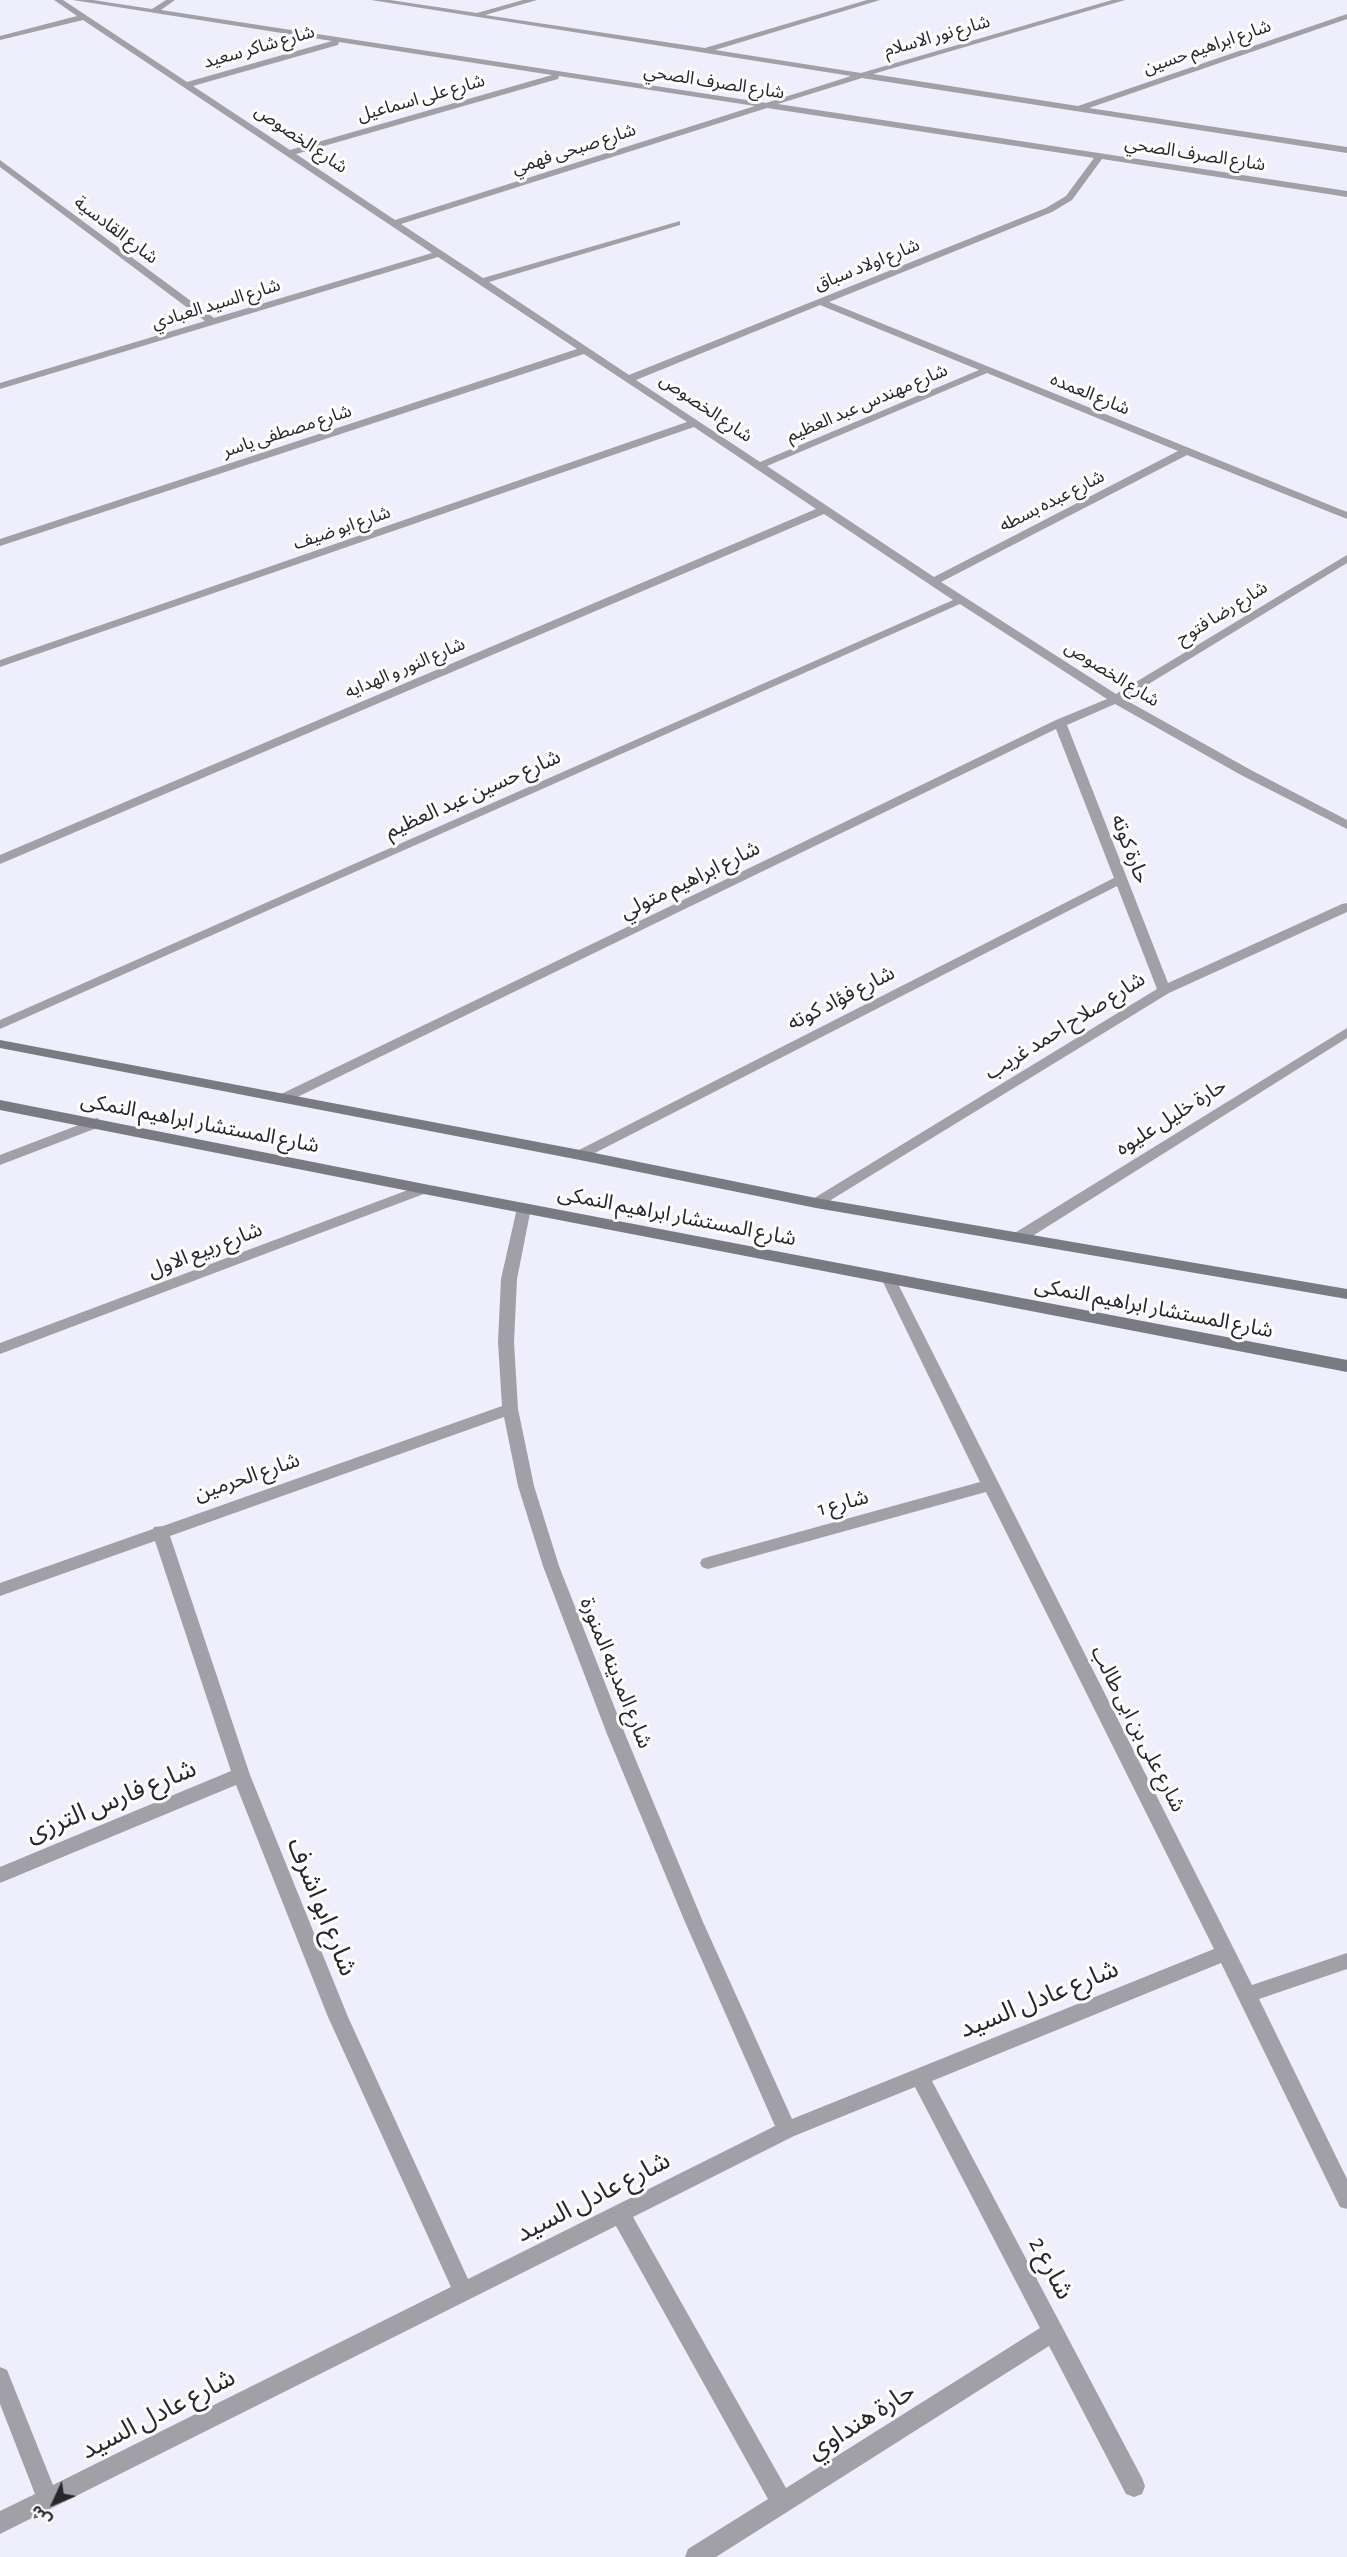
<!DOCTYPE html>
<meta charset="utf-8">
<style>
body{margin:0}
#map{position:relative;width:1347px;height:2557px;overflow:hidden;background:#eeeefc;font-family:"Alegreya Sans","Noto Sans Arabic",sans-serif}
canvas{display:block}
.north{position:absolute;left:24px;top:2473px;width:60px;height:60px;-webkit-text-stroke:4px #fff;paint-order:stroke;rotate:226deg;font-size:16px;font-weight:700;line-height:24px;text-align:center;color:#26262b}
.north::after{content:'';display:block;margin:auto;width:21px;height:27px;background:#26262b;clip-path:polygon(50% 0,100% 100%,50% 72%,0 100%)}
</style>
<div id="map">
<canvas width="1347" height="2557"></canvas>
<div class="north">ش</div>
</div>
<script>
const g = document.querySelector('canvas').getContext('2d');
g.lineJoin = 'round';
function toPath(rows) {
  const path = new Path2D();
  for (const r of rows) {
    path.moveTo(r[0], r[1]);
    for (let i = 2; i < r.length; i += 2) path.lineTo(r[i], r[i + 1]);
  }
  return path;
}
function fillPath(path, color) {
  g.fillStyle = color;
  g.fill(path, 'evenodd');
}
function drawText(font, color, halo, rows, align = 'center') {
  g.font = font + ' "Alegreya Sans","Noto Sans Arabic",sans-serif';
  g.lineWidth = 6;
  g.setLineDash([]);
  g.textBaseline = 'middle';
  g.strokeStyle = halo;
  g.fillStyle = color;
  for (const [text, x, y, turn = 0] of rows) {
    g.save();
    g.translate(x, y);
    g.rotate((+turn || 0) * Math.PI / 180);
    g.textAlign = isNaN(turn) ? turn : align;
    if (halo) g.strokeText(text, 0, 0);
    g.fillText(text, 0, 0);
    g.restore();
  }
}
fillPath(toPath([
 [54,0,63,0,187,82,332,41,73,0,93,0,152,9,166,0,175,0,161,10,766,103,851,76,371,0,390,0,477,13,523,0,537,0,485,15,705,48,867,0,880,0,715,50,861,73,1112,0,1125,0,873,74,1078,106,1347,14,1347,19,1089,108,1347,147,1347,153,862,78,778,104,1347,191,1347,197,1102,159,1072,200,1052,212,829,302,1347,512,1347,519,1187,455,941,582,1116,694,1347,555,1347,563,1124,699,1249,769,1347,820,1347,829,1241,775,1115,704,1067,725,1168,983,1342,904,1347,903,1347,912,1169,993,821,1206,811,1206,809,1203,811,1200,1157,989,1117,886,585,1158,575,1158,573,1155,575,1152,1114,878,1056,729,287,1102,277,1102,275,1099,277,1096,1056,720,1107,699,960,604,0,1029,0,1020,953,600,824,514,0,864,0,855,816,509,694,427,0,667,0,660,687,422,584,354,0,546,0,539,577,349,438,257,0,389,0,383,205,321,0,167,0,160,214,318,432,253,83,20,0,40,0,36,77,16,54,0],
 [339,42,552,75,290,150,193,86,338,45,339,42],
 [559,76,755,106,395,220,296,154,558,79,559,76],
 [767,108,1094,158,1066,196,1046,208,629,375,489,282,680,225,680,221,483,278,401,224,767,108],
 [820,305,979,370,760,462,636,380,820,305],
 [987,373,1178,451,934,577,767,466,987,373],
 [1347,1028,1347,1038,1023,1242,1013,1242,1011,1238,1013,1234,1347,1028],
 [97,1118,104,1123,102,1126,0,1165,0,1155,97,1118],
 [424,1184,429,1186,431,1189,429,1192,0,1354,0,1343,424,1184],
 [524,1203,531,1208,517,1279,514,1342,518,1409,534,1486,559,1566,625,1734,703,1922,792,2119,1214,1949,986,1492,708,1569,702,1567,700,1563,702,1559,708,1557,980,1482,881,1278,883,1274,888,1273,895,1278,1252,1985,1347,1953,1347,1969,1259,1999,1347,2179,1347,2209,1340,2207,1221,1963,932,2081,1142,2478,1145,2486,1142,2494,1134,2497,1126,2494,1049,2346,716,2557,685,2557,688,2549,768,2499,616,2226,0,2534,0,2511,35,2494,0,2404,0,2367,7,2370,53,2485,451,2287,328,2017,236,1785,0,1883,0,1867,231,1771,155,1541,0,1596,0,1583,153,1529,154,1527,163,1526,502,1406,498,1342,501,1279,517,1208,524,1203],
 [504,1417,518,1486,543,1566,607,1734,685,1922,775,2126,468,2279,348,2017,250,1775,170,1536,504,1417],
 [915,2087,1040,2328,786,2488,633,2217,794,2136,915,2087]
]), '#a0a0a6');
fillPath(toPath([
 [0,1040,580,1150,816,1198,1347,1289,1347,1299,816,1208,580,1160,0,1048,0,1040],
 [0,1100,424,1184,1347,1360,1347,1372,424,1194,0,1110,0,1100]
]), '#7a7a82');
drawText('18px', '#26262b', '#fff', [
 ["شارع نور الاسلام",937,36,-16],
 ["شارع شاكر سعيد",259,47,-16],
 ["شارع ابراهيم حسين",1207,47,-19],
 ["شارع الصرف الصحي",714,82,9],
 ["شارع على اسماعيل",421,98,-16],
 ["شارع الخصوص",301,139,34],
 ["شارع صبحى فهمي",574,149,-18],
 ["شارع الصرف الصحي",1195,154,9],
 ["شارع القادسية",116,230,37],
 ["شارع اولاد سباق",867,265,-22],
 ["شارع السيد العبادي",216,304,-17],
 ["شارع العمده",1090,394,22],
 ["شارع مهندس عبد العظيم",867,403,-23],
 ["شارع الخصوص",706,408,34],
 ["شارع مصطفى ياسر",287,431,-18],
 ["شارع عبده بسطه",1052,501,-27],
 ["شارع ابو ضيف",342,528,-19],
 ["شارع رضا فتوح",1222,613,-32],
 ["شارع النور و الهدايه",405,668,-23],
 ["شارع الخصوص",1112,674,32]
]);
drawText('21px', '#26262b', '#fff', [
 ["شارع حسين عبد العظيم",473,794,-24],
 ["حارة كوته",1130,849,69],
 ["شارع ابراهيم متولي",690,880,-26],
 ["شارع فؤاد كوته",841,998,-27],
 ["شارع صلاح احمد غريب",1065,1026,-32],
 ["حارة خليل عليوه",1171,1117,-32],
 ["شارع المستشار ابراهيم النمكى",200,1123,11],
 ["شارع المستشار ابراهيم النمكى",677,1216,11],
 ["شارع ربيع الاول",205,1250,-21],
 ["شارع المستشار ابراهيم النمكى",1154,1308,11],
 ["شارع الحرمين",247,1477,-19],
 ["شارع 1",843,1503,-15],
 ["شارع المدينه المنورة",616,1673,68],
 ["شارع على بن ابى طالب",1138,1729,63]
]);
drawText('26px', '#26262b', '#fff', [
 ["شارع فارس الترزى",111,1801,-22],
 ["شارع ابو اشرف",322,1907,68],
 ["شارع عادل السيد",1039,1999,-22],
 ["شارع عادل السيد",593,2197,-27],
 ["شارع 2",1051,2268,62],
 ["شارع عادل السيد",158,2414,-27],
 ["حارة هنداوي",861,2421,-32]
]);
</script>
